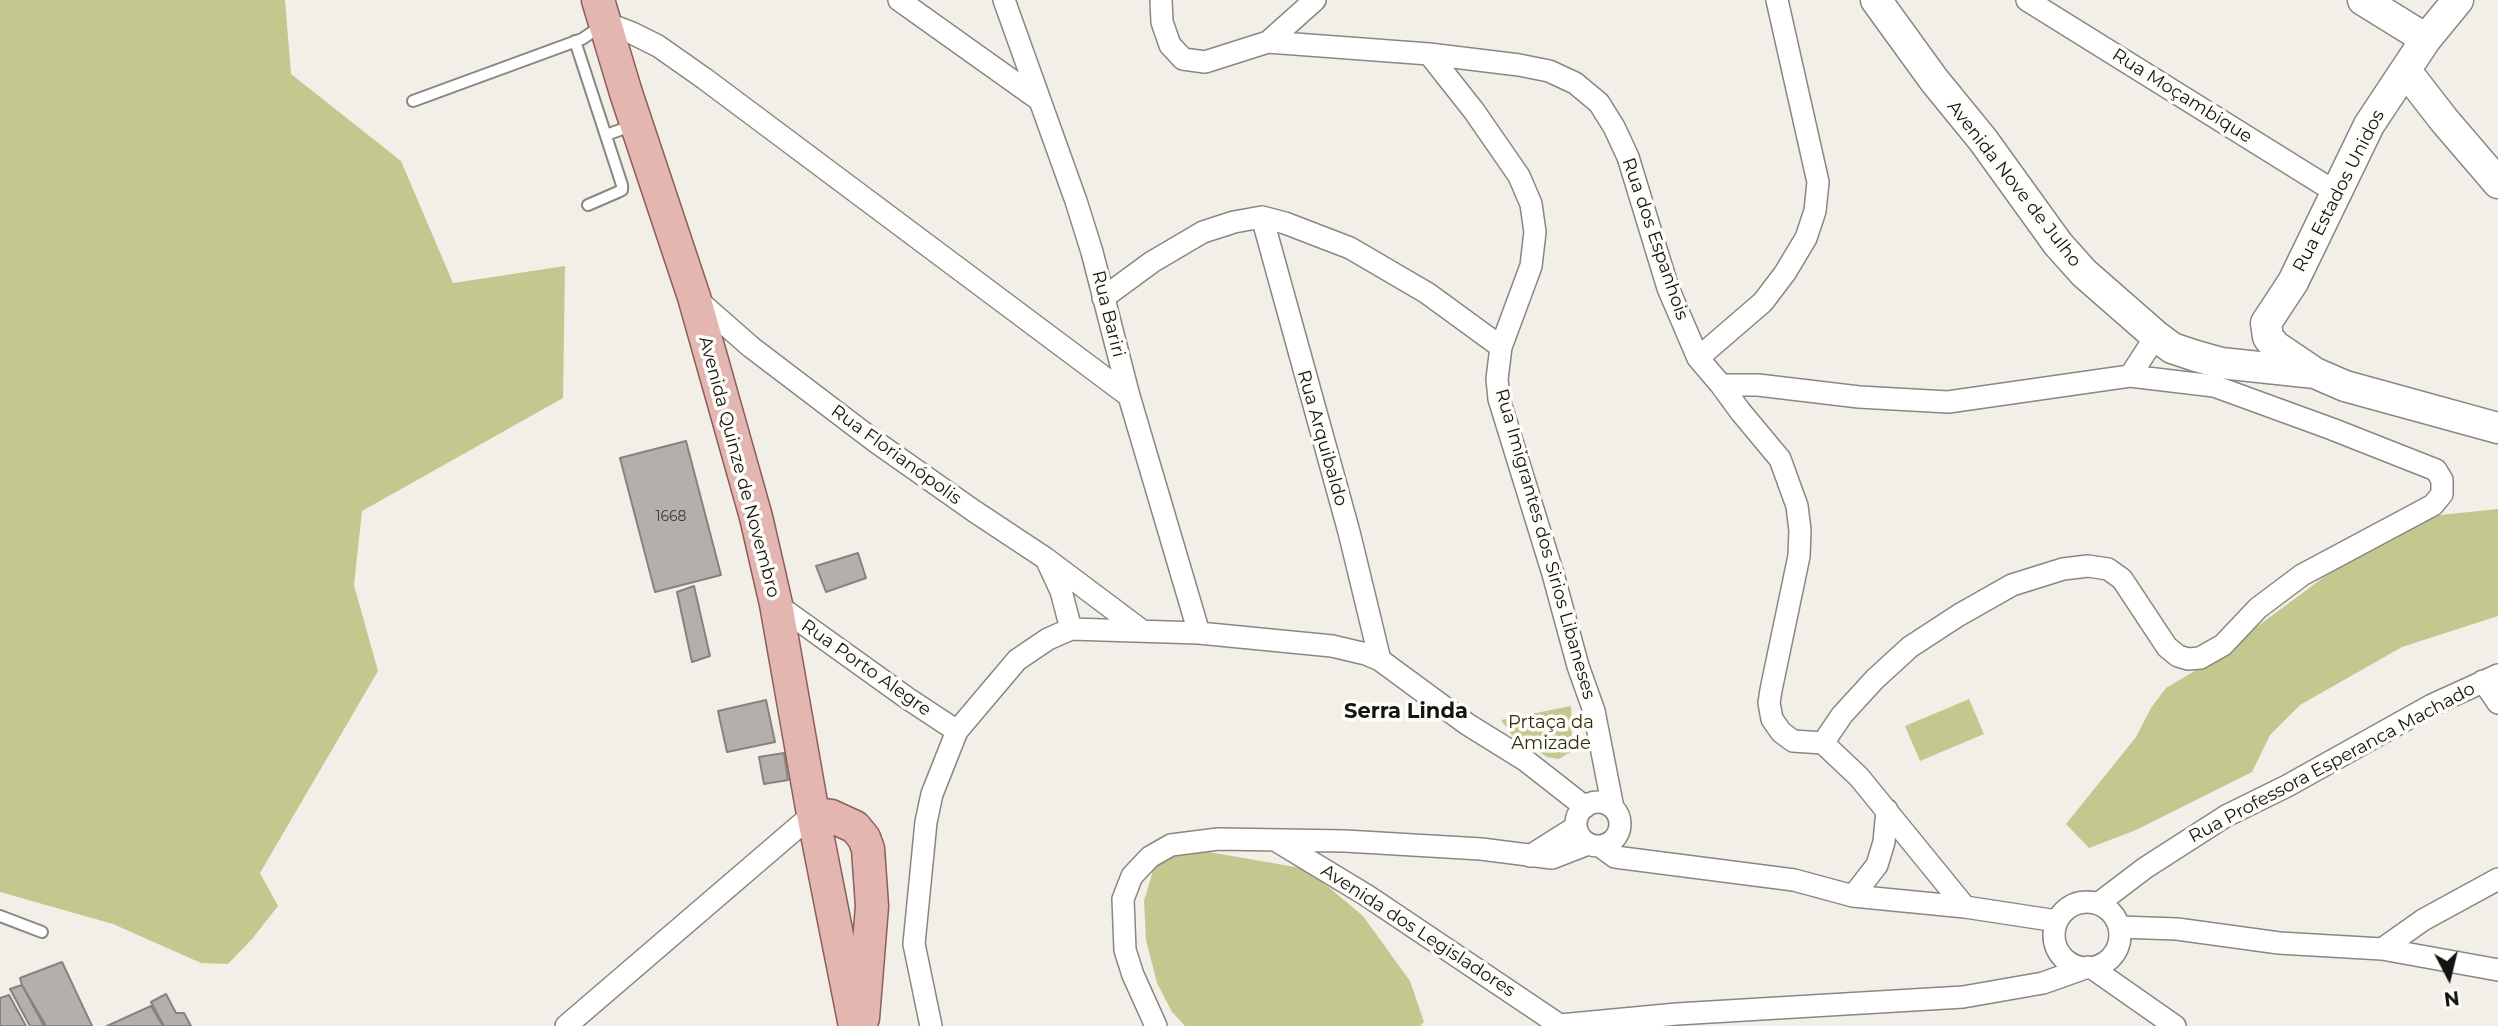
<!DOCTYPE html>
<meta charset="utf-8">
<style>
body{margin:0}
#map{position:relative;width:2498px;height:1026px;overflow:hidden;background:#f2efe9;font-family:Montserrat,sans-serif}
canvas{display:block}
.north{position:absolute;left:2414px;top:942px;width:70px;height:70px;-webkit-text-stroke:5px #fffdf8;paint-order:stroke;rotate:173deg;font-size:19px;font-weight:700;line-height:28px;text-align:center;color:#141311}
.north::after{content:'';display:block;margin:auto;width:24px;height:32px;background:#141311;clip-path:polygon(50% 0,100% 100%,50% 72%,0 100%)}
</style>
<div id="map">
<canvas width="2498" height="1026"></canvas>
<div class="north">N</div>
</div>
<script>
const g = document.querySelector('canvas').getContext('2d');
g.lineJoin = 'round';
function fillPath(path, color) {
  g.fillStyle = color;
  g.fill(path, 'evenodd');
}
function toPath(rows) {
  const path = new Path2D();
  for (const r of rows) {
    if (r.length === 3) {
      path.moveTo(r[0] + r[2], r[1]);
      path.arc(r[0], r[1], r[2], 0, 2 * Math.PI);
      continue;
    }
    path.moveTo(r[0], r[1]);
    for (let i = 2; i < r.length; i += 2) path.lineTo(r[i], r[i + 1]);
  }
  return path;
}
function trace(path, color, width, dash) {
  g.strokeStyle = color;
  g.lineWidth = width;
  g.lineCap = dash ? 'butt' : 'round';
  g.setLineDash(dash || []);
  g.stroke(path);
}
function drawText(font, color, halo, rows, align = 'center') {
  g.font = font + ' Montserrat,sans-serif';
  g.lineWidth = 7;
  g.setLineDash([]);
  g.textBaseline = 'middle';
  g.strokeStyle = halo;
  g.fillStyle = color;
  for (const [text, x, y, turn = 0] of rows) {
    g.save();
    g.translate(x, y);
    g.rotate((+turn || 0) * Math.PI / 180);
    g.textAlign = isNaN(turn) ? turn : align;
    if (halo) g.strokeText(text, 0, 0);
    g.fillText(text, 0, 0);
    g.restore();
  }
}
fillPath(toPath([
 [0,0,285,0,291,74,401,161,453,283,565,266,563,398,362,511,354,585,378,671,260,873,278,906,252,939,228,964,201,963,113,924,0,892],
 [2498,509,2498,616,2402,647,2300,705,2270,735,2252,772,2136,830,2089,848,2066,824,2136,737,2151,708,2166,688,2208,663,2347,560,2431,516],
 [1969,699,1984,734,1920,761,1905,726],
 [1571,706,1572,751,1559,759,1547,757,1512,735,1501,720],
 [1203,851,1307,869,1363,916,1410,981,1424,1022,1420,1026,1185,1026,1172,1012,1157,983,1146,940,1144,901,1156,860]
]), '#c4c88e');
const building = toPath([
 [686,441,721,575,655,592,620,458,686,441],
 [858,553,866,578,826,592,816,566,858,553],
 [694,586,710,656,692,662,677,592,694,586],
 [766,700,775,742,727,752,718,711,766,700],
 [784,753,788,780,764,784,759,757,784,753],
 [62,962,92,1026,44,1026,22,985,20,978,62,962],
 [22,985,46,1026,30,1026,10,989,22,985],
 [166,994,176,1013,184,1013,191,1026,164,1026,151,1002,166,994],
 [9,995,26,1026,0,1026,0,998,9,995],
 [151,1006,163,1026,107,1026,151,1006]
]);
fillPath(building, '#b5afac');
trace(building, '#88827f', 2);
const service = toPath([
 [575,41,622,185,622,190,618,192,588,205],
 [413,101,582,39,603,25],
 [606,135,634,125],
 [0,916,42,932]
]);
const minor = toPath([
 [899,0,1038,99],
 [1004,0,1076,201,1092,252,1129,396,1199,633],
 [1161,0,1162,22,1170,45,1183,59,1205,62,1268,42,1315,0],
 [2027,0,2337,193],
 [606,23,632,33,658,46,705,79,1129,396],
 [1268,42,1429,54,1519,65,1549,71,1575,83,1599,103,1614,127,1628,157,1668,288,1698,358,1721,385,1758,385,1859,397,1948,402,2130,376,2214,386,2332,429,2436,470,2442,480,2442,494,2433,505,2302,575,2258,608,2223,645,2200,658,2188,659,2178,656,2167,647,2122,579,2108,569,2088,566,2063,569,2012,585,1959,615,1910,647,1875,679,1842,715,1823,743],
 [1429,54,1474,111,1519,176,1531,204,1535,232,1531,266,1501,347],
 [1262,217,1349,532,1380,660],
 [694,297,751,347,876,442,974,511,1045,558,1141,630],
 [1103,298,1152,262,1203,232,1234,222,1262,217,1285,223,1350,248,1427,293,1501,347,1497,379,1499,399,1553,574,1578,666,1594,711,1613,808],
 [1698,358,1763,302,1785,273,1806,238,1815,211,1818,182,1777,0],
 [2130,376,2156,336],
 [1721,385,1740,411,1780,459,1797,506,1800,530,1799,556,1771,690,1769,703,1772,719,1781,732,1793,741,1823,743,1859,777,1965,907],
 [1048,563,1061,591,1071,629],
 [776,604,907,698,957,731],
 [2483,681,2498,703],
 [1598,824,22],
 [1275,840,1366,895,1561,1026],
 [1600,846,1615,857,1794,880,1853,896,1965,907,2057,921],
 [1530,856,1576,827],
 [1853,896,1877,865,1884,842,1887,810],
 [2087,935,33],
 [2099,903,2145,868,2226,816,2287,786,2432,705,2498,675],
 [2120,927,2177,929,2279,943,2382,949,2498,970],
 [2382,949,2423,920,2498,879],
 [2092,968,2175,1026],
 [1560,1025,1677,1014,1963,997,2043,983,2088,967],
 [566,1026,813,814],
 [931,1026,914,944,926,822,932,794,957,731,1017,660,1048,639,1071,629,1199,633,1332,646,1366,654,1380,660,1467,724,1525,760,1585,807],
 [1156,1026,1133,975,1125,950,1123,899,1132,876,1150,857,1171,845,1218,839,1345,841,1481,849,1552,858,1588,844]
]);
const secondary = toPath([
 [1876,0,1934,80,1983,140,2058,244,2084,273,2156,336,2172,348,2196,356,2221,363,2315,373,2345,386,2498,428],
 [2363,0,2426,39],
 [2406,71,2444,120,2498,183],
 [2312,371,2275,346,2268,337,2266,323,2293,282,2369,125,2426,39,2458,0]
]);
const primary = toPath([
 [598,0,626,93,694,297,756,517,776,604,813,814,855,1026],
 [813,814,831,816,855,827,864,838,868,849,872,906,863,1018]
]);
trace(service, '#898781', 14);
trace(minor, '#898781', 24);
trace(secondary, '#898781', 33);
trace(primary, '#8e5e58', 35);
trace(service, '#fff', 10);
trace(minor, '#fff', 21);
trace(secondary, '#fff', 30);
trace(primary, '#e3b6b2', 32);
drawText('14px', '#3c3a38', null, [
 ["1668",671,517]
]);
drawText('18px', '#141311', '#fffdf8', [
 ["Rua Moçambique",2182,96,32],
 ["Avenida Nove de Julho",2014,184,52],
 ["Rua Estados Unidos",2339,191,-63],
 ["Rua dos Espanhois",1655,239,71],
 ["Rua Bariri",1108,314,76],
 ["Rua Arquibaldo",1322,438,74],
 ["Rua Florianópolis",896,455,36],
 ["Avenida Quinze de Novembro",739,467,75],
 ["Rua Imigrantes dos Sirios Libaneses",1545,544,74],
 ["Rua Porto Alegre",866,668,35],
 ["Rua Professora Esperanca Machado",2332,763,-28],
 ["Avenida dos Legisladores",1418,931,33]
]);
drawText('18px', '#2c2d0d', '#fffdf8', [
 ["Prtaça da",1551,723],
 ["Amizade",1551,744]
]);
drawText('bold 21px', '#141311', '#fffdf8', [
 ["Serra Linda",1406,712]
]);
</script>
